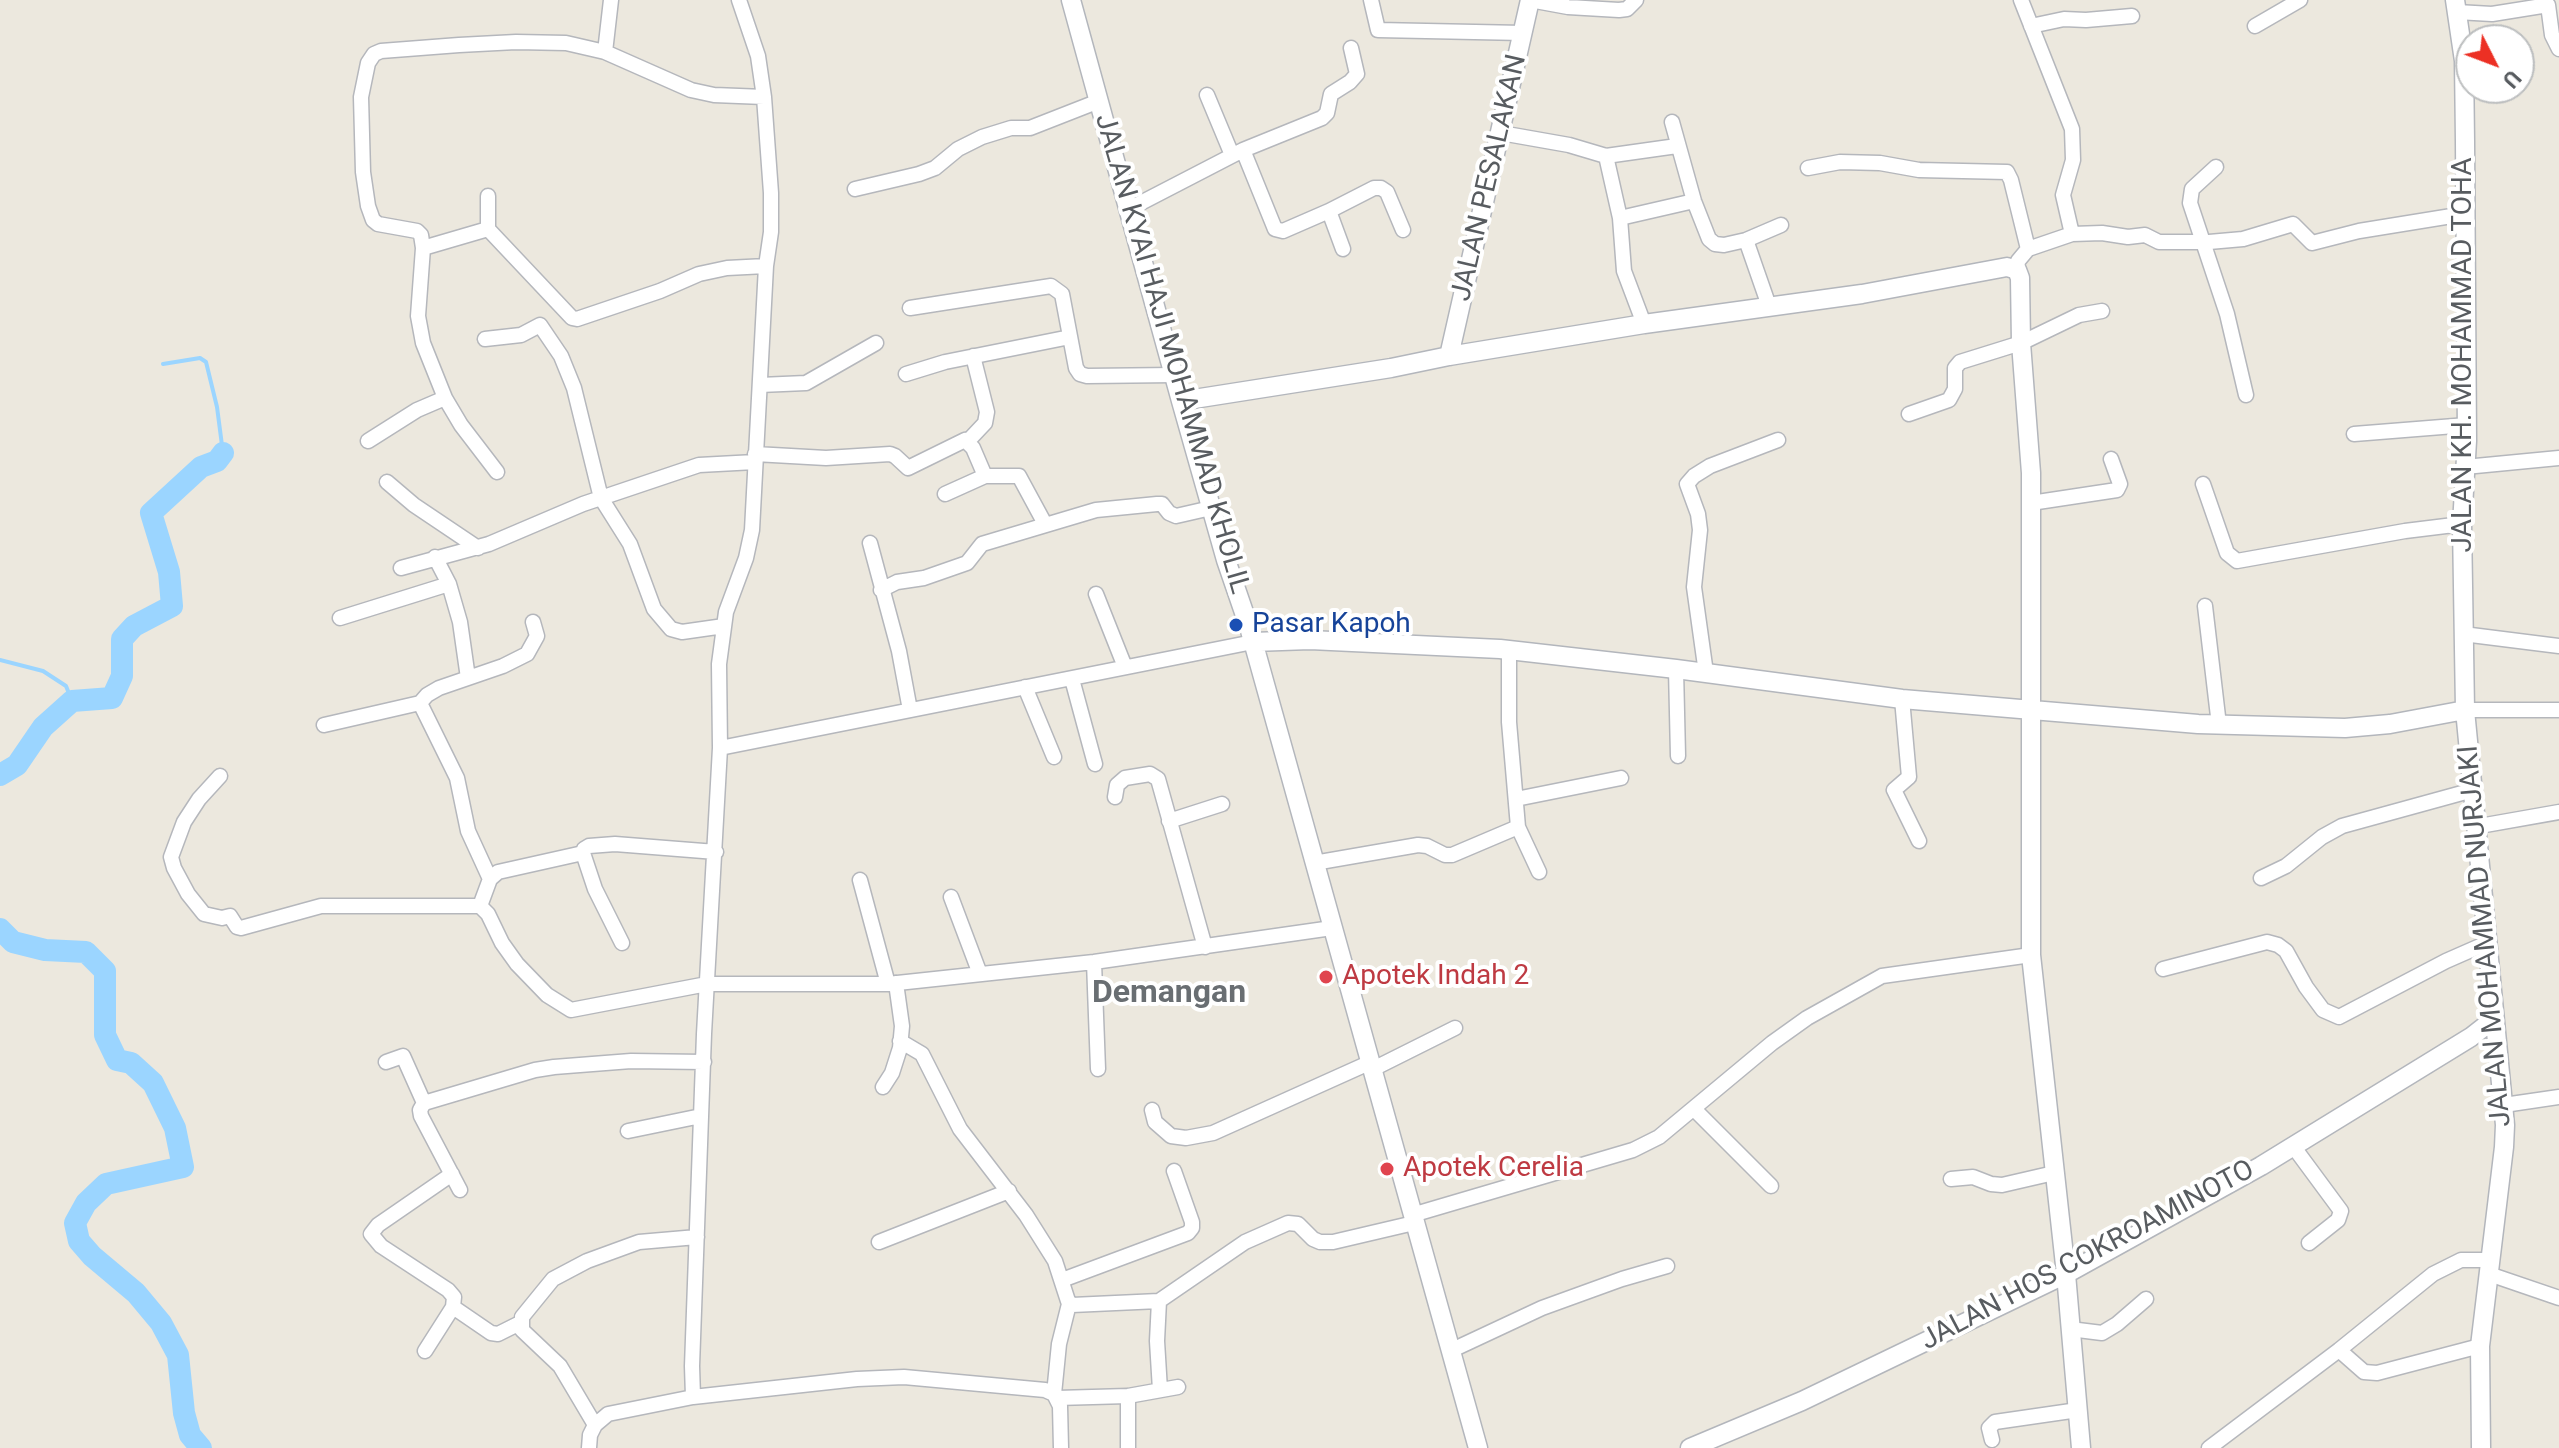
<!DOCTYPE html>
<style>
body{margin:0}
#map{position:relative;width:2559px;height:1448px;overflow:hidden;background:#ece8de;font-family:Roboto,sans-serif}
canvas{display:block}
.north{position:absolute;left:2455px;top:24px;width:80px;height:80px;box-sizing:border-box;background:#fff;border:2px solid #bcbebf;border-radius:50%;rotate:132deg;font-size:22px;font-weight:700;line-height:32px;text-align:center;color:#585c60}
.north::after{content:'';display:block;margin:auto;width:28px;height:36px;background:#ec3024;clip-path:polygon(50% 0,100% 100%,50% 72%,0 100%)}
</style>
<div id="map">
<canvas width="2559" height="1448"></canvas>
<div class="north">U</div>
</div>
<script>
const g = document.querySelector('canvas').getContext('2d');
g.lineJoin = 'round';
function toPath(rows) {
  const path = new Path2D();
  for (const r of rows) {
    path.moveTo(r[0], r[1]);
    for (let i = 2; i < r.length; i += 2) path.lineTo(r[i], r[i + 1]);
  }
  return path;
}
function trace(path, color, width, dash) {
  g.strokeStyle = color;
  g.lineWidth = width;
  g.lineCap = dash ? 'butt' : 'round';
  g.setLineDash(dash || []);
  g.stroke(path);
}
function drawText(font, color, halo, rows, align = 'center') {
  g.font = font + ' Roboto,sans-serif';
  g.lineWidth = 8;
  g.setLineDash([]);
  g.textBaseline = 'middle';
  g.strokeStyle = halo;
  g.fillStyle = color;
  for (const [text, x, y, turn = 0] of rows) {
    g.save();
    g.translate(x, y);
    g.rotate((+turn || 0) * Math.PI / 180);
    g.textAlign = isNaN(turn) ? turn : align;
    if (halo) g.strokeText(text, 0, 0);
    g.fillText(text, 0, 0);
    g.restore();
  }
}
trace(toPath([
 [163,364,200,358,206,362,217,407,223,453],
 [0,660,43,671,66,686,72,701]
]), '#9bd5ff', 4);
trace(toPath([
 [0,775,17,765,43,727,72,701,112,698,122,676,122,639,134,626,172,606,169,572,151,513,201,467,217,461,223,453],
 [0,929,13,942,45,950,86,952,105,971,105,1035,117,1060,131,1063,153,1083,175,1128,183,1167,106,1184,86,1203,75,1223,79,1241,92,1256,136,1293,161,1323,178,1355,184,1413,190,1435,201,1448]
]), '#9bd5ff', 22);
const street = toPath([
 [1371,0,1378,30,1523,33],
 [1530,0,1568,7,1619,10,1627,9,1636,0],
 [2021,0,2072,129,2073,160,2063,195,2072,234],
 [2457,12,2492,14,2548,5,2552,35,2559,49],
 [2031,26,2064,19,2086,20,2132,16],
 [2255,26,2300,0],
 [605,52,611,0],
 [1207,95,1232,155],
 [1672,122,1694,201,1709,239,1715,244,1724,245,1746,240,1781,225],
 [1501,133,1569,145,1606,156,1620,218,1624,271,1644,324],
 [1243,150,1275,229,1283,231,1329,211,1343,249],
 [1606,156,1677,146],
 [2216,167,2192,189,2190,203,2227,314,2246,395],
 [1808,168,1840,162,1880,163,1919,170,2007,172,2011,180,2028,249],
 [855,189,919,174,935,168,958,149,982,137,1011,128,1030,128,1099,101],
 [488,196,488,229,572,318,577,319,660,291,699,274,727,268,766,266],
 [1129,209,1243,150,1322,118,1327,113,1331,94,1350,82,1357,74,1351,48],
 [1329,211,1374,188,1381,188,1387,192,1403,230],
 [1620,218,1694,201],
 [488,229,423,248,421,235,417,231,378,224,373,220,368,206,363,172,361,97,368,63,374,54,381,51,459,45,516,42,566,43,605,52,691,90,714,95,764,97],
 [1746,240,1769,306],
 [423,248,418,316,423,343,445,398,461,425,497,472],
 [2017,270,2018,261,2028,249,2072,234,2102,233,2128,237,2145,235,2159,242,2209,242,2243,239,2293,224,2312,243,2359,231,2464,214],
 [910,308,1051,286,1062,294,1076,368,1080,374,1087,376,1175,375],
 [485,339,521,335,540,325,561,356,574,388,601,498,630,544,654,609,671,629,682,632,724,626],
 [906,374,945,362,1070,337],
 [760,385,806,383,876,343],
 [1909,414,1949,400,1955,389,1955,368,1960,362,2021,343,2079,315,2102,311],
 [2354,434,2467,425],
 [368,441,417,410,445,398],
 [968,441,985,423,987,412,973,356],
 [755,454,826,458,890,454,895,456,908,468,965,440,973,448,985,476],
 [2465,467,2559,458],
 [387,482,414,505,478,548],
 [2203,484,2227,553,2237,561,2405,531,2462,524],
 [945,494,985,476,1019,476,1045,524],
 [2031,503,2117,490,2120,484,2111,459],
 [870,543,899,651,910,710],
 [435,557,449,584,460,622,468,678],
 [401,568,489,544,583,504,699,465,755,462],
 [881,590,897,582,924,578,967,563,982,544,1096,510,1157,504,1162,504,1169,513,1176,516,1211,508],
 [1096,594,1125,667],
 [2205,606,2219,725],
 [340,618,449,584],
 [2463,634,2559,646],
 [1676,669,1678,756],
 [1706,673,1694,587,1700,530,1698,514,1687,484,1694,476,1710,466,1778,440],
 [1072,679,1095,764],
 [1025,687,1054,757],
 [1902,699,1909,777,1894,790,1919,841],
 [2465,710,2559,710],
 [324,725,420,703],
 [720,748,1253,642],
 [220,776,199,799,184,822,171,857,174,868,188,894,204,914,222,918,230,916,237,927,241,928,321,906,480,906,488,914,502,943,517,964,547,995,571,1010,707,984,888,984,1094,962,1332,928],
 [1115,797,1117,785,1125,778,1150,774,1158,779,1205,947],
 [1516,799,1621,778],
 [1169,821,1222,804],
 [1518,827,1539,872],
 [2474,827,2559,812],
 [1314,863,1418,845,1427,846,1445,855,1452,855,1518,827,1509,722,1509,650],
 [2261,878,2286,866,2322,837,2342,826,2473,790],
 [490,879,468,831,457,778,420,703,427,695,439,688,503,666,527,654,537,636,533,622],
 [860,880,888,984],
 [951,897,980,974],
 [480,906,490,879,498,872,583,853],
 [622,943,595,889,583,853,584,849,589,846,615,844,716,852],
 [1094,962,1098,1069],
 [2163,969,2267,942,2278,945,2286,951,2306,987,2323,1010,2339,1017,2446,961,2487,943],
 [900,1041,922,1054,960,1129,1026,1215,1055,1261,1068,1301,1072,1305,1159,1301,1245,1242,1288,1223,1298,1224,1313,1239,1320,1242,1333,1242,1414,1223],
 [386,1062,403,1056,424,1103,535,1070,554,1067,631,1061,704,1062],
 [1373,1069,1455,1028],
 [883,1087,892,1073,900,1048,902,1026,896,983],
 [424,1103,420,1110,421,1116,460,1190],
 [2504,1105,2559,1097],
 [1694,1109,1771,1186],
 [1152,1110,1155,1122,1171,1136,1186,1138,1213,1133,1371,1062],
 [628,1131,701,1116],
 [2293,1146,2341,1211,2338,1220,2309,1243],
 [1951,1179,1973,1177,1991,1184,2002,1185,2054,1173],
 [1412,1215,1633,1150,1659,1137,1772,1043,1807,1018,1882,976,2031,955],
 [879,1242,1009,1191],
 [2489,1274,2559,1298],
 [1062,1280,1188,1233,1192,1228,1192,1222,1174,1171],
 [1159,1301,1157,1341,1160,1390],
 [453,1307,491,1333,498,1334,520,1323],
 [2070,1329,2102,1333,2117,1324,2146,1299],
 [2339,1350,2364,1372,2377,1373,2480,1346],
 [425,1351,453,1307,454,1297,448,1290,381,1246,371,1234,378,1225,452,1174],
 [1450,1351,1542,1308,1622,1279,1667,1266],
 [1054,1394,1059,1344,1069,1304],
 [1128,1396,1128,1448],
 [693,1397,692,1366,704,1034,720,748,719,664,726,612,746,558,752,530,766,266,771,232,771,193,764,97,758,56,739,0],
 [1057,1398,1128,1396,1178,1387],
 [595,1425,560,1366,522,1330,522,1317,553,1279,587,1261,639,1242,697,1237],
 [1992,1440,1989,1428,1995,1422,2078,1410],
 [589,1448,590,1435,595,1425,608,1414,693,1397,857,1379,904,1377,1045,1390,1054,1394,1060,1406,1061,1448],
 [2209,1448,2339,1350,2433,1274,2461,1260,2490,1260]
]);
const secondary = toPath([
 [1071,0,1181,401,1226,560,1249,627,1478,1448],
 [2455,0,2464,61,2465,142,2467,441,2462,524,2465,710,2505,1125,2504,1147,2480,1346,2481,1448],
 [1449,356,1530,0],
 [1181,401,1391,368,1449,356,1644,324,1862,294,2007,267,2017,270,2020,278,2021,343,2031,473,2031,955,2066,1274,2081,1448],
 [1253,642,1310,640,1500,649,1676,669,1902,699,2198,724,2345,728,2390,724,2465,710],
 [1690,1448,1802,1401,2066,1274,2261,1166,2471,1037,2494,1019]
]);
trace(street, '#b5b7bc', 17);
trace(secondary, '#b3b6bc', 21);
trace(street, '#fff', 14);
trace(secondary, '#fff', 18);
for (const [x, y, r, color] of [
 [1236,625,8,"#1a4fb4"],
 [1326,977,8,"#e0444e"],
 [1387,1169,8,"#e0444e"]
]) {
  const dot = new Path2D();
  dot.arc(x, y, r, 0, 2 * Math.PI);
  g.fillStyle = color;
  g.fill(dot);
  trace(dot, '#fff', 3);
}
drawText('28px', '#585c60', '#fff', [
 ["JALAN PESALAKAN",1490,178,-77],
 ["JALAN KYAI HAJI MOHAMMAD KHOLIL",1171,354,74],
 ["JALAN KH. MOHAMMAD TOHA",2464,355,-90],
 ["JALAN MOHAMMAD NURJAKI",2486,936,-95],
 ["JALAN HOS COKROAMINOTO",2088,1256,-28]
]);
drawText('28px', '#164399', '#fff', [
 ["Pasar Kapoh",1252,625]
], 'left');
drawText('28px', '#be3a42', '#fff', [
 ["Apotek Indah 2",1342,977],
 ["Apotek Cerelia",1403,1169]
], 'left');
drawText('bold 32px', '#696e72', '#fff', [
 ["Demangan",1169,994]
]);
</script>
